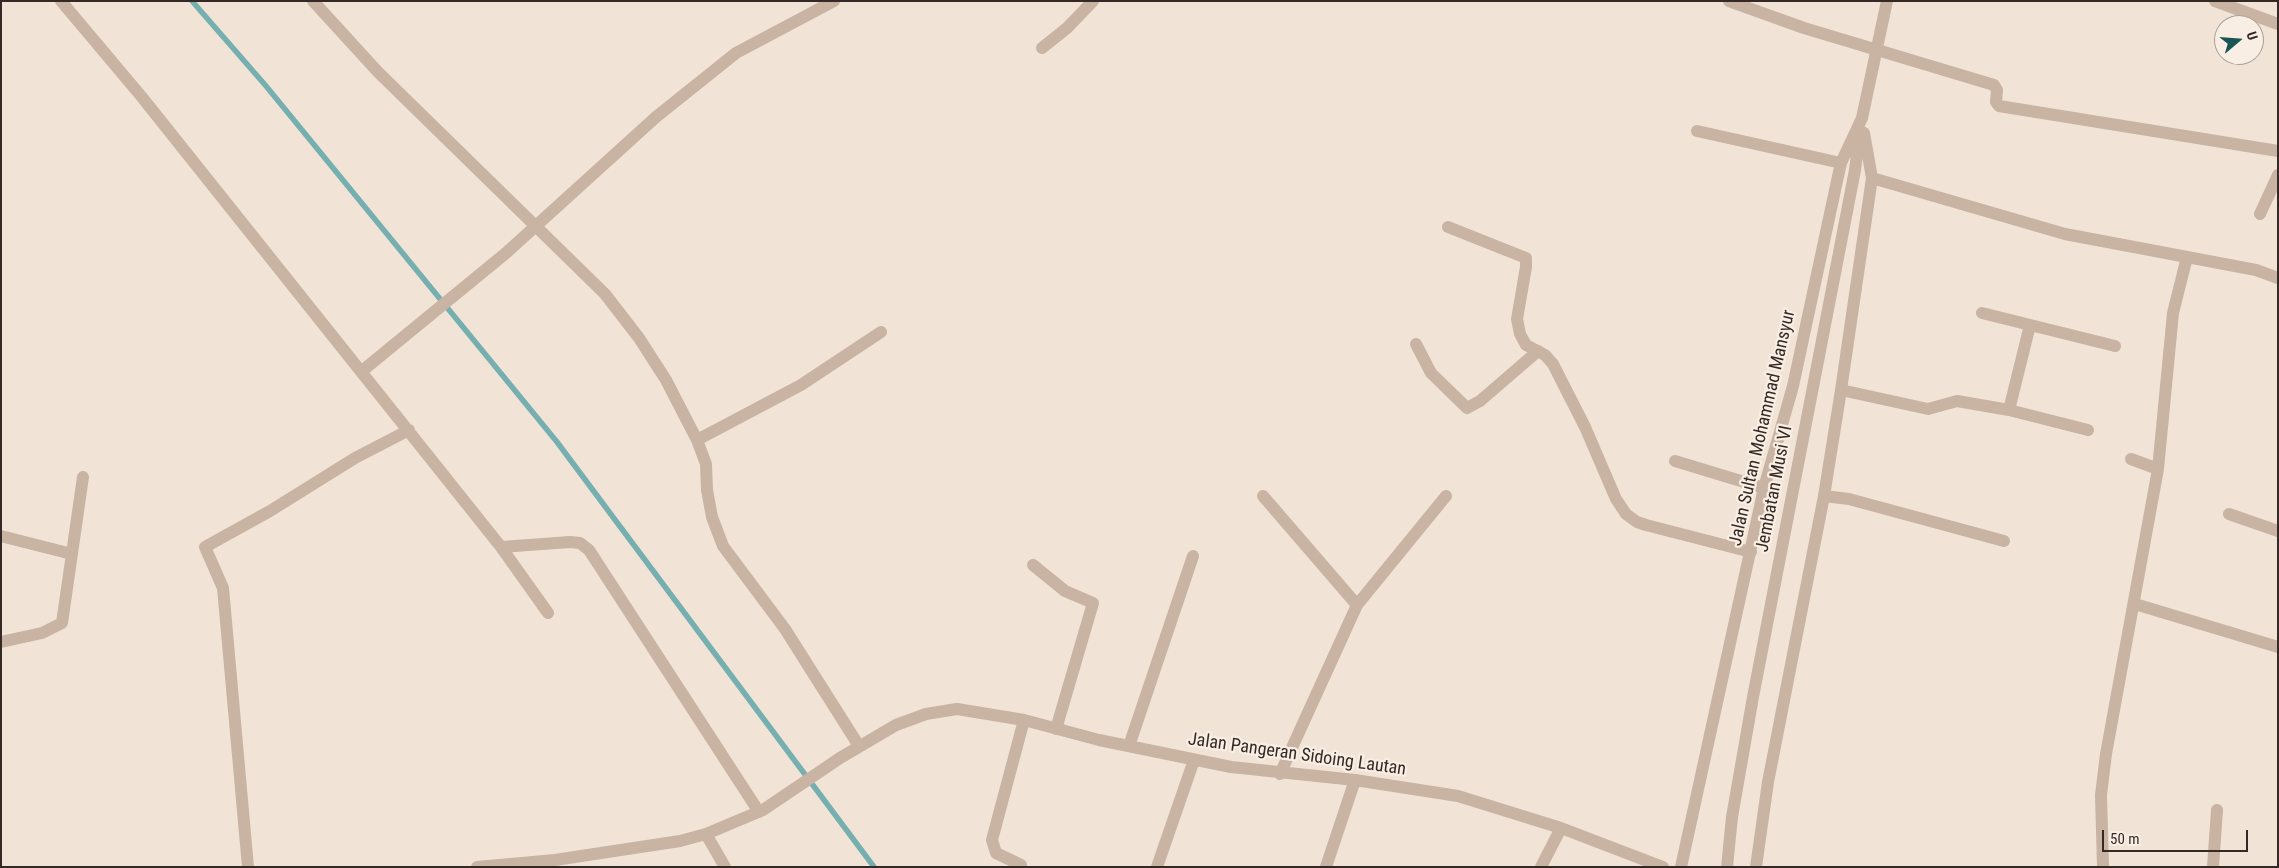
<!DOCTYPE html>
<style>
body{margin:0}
#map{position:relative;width:2279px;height:868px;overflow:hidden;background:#f1e4d7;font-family:"Roboto Condensed",sans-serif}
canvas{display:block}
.frame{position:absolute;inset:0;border:2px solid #342925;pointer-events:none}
.north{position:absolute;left:2214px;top:15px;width:50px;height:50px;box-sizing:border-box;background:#f9eee3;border:1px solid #aa9f97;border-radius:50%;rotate:72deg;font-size:14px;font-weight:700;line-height:20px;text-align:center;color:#342925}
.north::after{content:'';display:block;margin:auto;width:18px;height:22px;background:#1a5556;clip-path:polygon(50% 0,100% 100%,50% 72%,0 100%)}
.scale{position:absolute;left:2102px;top:830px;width:146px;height:22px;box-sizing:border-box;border:2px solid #342925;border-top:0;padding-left:6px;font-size:15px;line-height:18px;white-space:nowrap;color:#342925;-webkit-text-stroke:4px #f9eee3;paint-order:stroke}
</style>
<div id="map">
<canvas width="2279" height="868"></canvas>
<div class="frame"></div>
<div class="north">U</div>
<div class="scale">50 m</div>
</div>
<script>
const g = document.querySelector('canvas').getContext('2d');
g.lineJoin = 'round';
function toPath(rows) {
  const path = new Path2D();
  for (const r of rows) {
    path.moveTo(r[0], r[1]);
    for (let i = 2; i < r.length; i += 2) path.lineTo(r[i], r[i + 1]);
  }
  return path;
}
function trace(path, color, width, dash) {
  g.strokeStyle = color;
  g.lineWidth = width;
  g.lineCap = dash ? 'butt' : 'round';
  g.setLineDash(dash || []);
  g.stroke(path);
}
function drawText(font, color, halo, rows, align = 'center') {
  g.font = font + ' "Roboto Condensed",sans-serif';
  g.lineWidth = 4.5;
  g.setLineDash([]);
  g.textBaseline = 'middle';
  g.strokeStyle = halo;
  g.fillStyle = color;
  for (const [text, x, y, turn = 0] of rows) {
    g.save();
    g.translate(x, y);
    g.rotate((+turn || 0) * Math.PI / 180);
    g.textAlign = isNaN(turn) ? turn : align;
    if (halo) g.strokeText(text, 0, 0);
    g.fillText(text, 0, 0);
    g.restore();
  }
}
trace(toPath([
 [192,1,266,86,557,442,874,867]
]), '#76afaf', 5.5);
trace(toPath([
 [61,1,141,96,501,547,570,542,580,543,589,550,759,812],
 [313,1,378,72,605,294,639,338,666,380,697,440],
 [1729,1,1804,28,1994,85,1997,90,1996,102,1999,106,2278,151],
 [2215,1,2278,24],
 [1042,48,1067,28,1093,1],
 [1697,131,1841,163],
 [1872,178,2065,234,2256,270,2278,278],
 [2260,214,2278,175],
 [1448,227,1526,258,1526,267,1517,319,1520,334,1526,345,1545,355,1553,364,1585,427,1616,499,1626,514,1637,522,1646,525,1751,552],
 [1982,313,2115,346],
 [1416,344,1431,373,1467,408,1480,401,1538,351],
 [362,371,506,253,656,117,736,53,834,1],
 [1841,390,1928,409,1957,401,2009,410,2088,430],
 [2009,410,2030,325],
 [2131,459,2158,469],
 [1675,461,1764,488],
 [1263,496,1357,605],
 [1824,496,1849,499,2004,541],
 [2229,514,2278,531],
 [1,536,72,554],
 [501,547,548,613],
 [1033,565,1065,591,1093,603,1056,729],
 [2135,604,2278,647],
 [1,642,42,633,62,623,83,477],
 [859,746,785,629,723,546,712,517,707,490,706,464,697,440,801,385,881,332],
 [1129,746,1193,556],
 [1280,774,1357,605,1446,496],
 [706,834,725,867],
 [1021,865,996,853,992,840,1024,720],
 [248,867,223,588,205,547,270,511,355,458,409,430],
 [477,867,555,860,680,841,706,834,763,810,840,758,896,725,926,714,957,709,1024,720,1099,740,1231,767,1355,780,1458,796,1561,828,1663,867],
 [1157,867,1194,760],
 [1326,867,1355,780],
 [1541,867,1561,828],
 [1681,867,1764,488,1793,386,1837,181,1841,163,1862,118,1887,1],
 [1727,867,1732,817,1753,697,1855,170,1860,130],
 [1756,867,1768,782,1824,496,1841,390,1872,178,1864,133],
 [2103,867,2101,795,2106,754,2158,469,2173,313,2187,257],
 [2213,867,2217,810]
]), '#c9b3a3', 12);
drawText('18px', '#342925', '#f9eee3', [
 ["Jalan Sultan Mohammad Mansyur",1763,428,-77],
 ["Jembatan Musi VI",1775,489,-79],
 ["Jalan Pangeran Sidoing Lautan",1297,755,8]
]);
</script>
